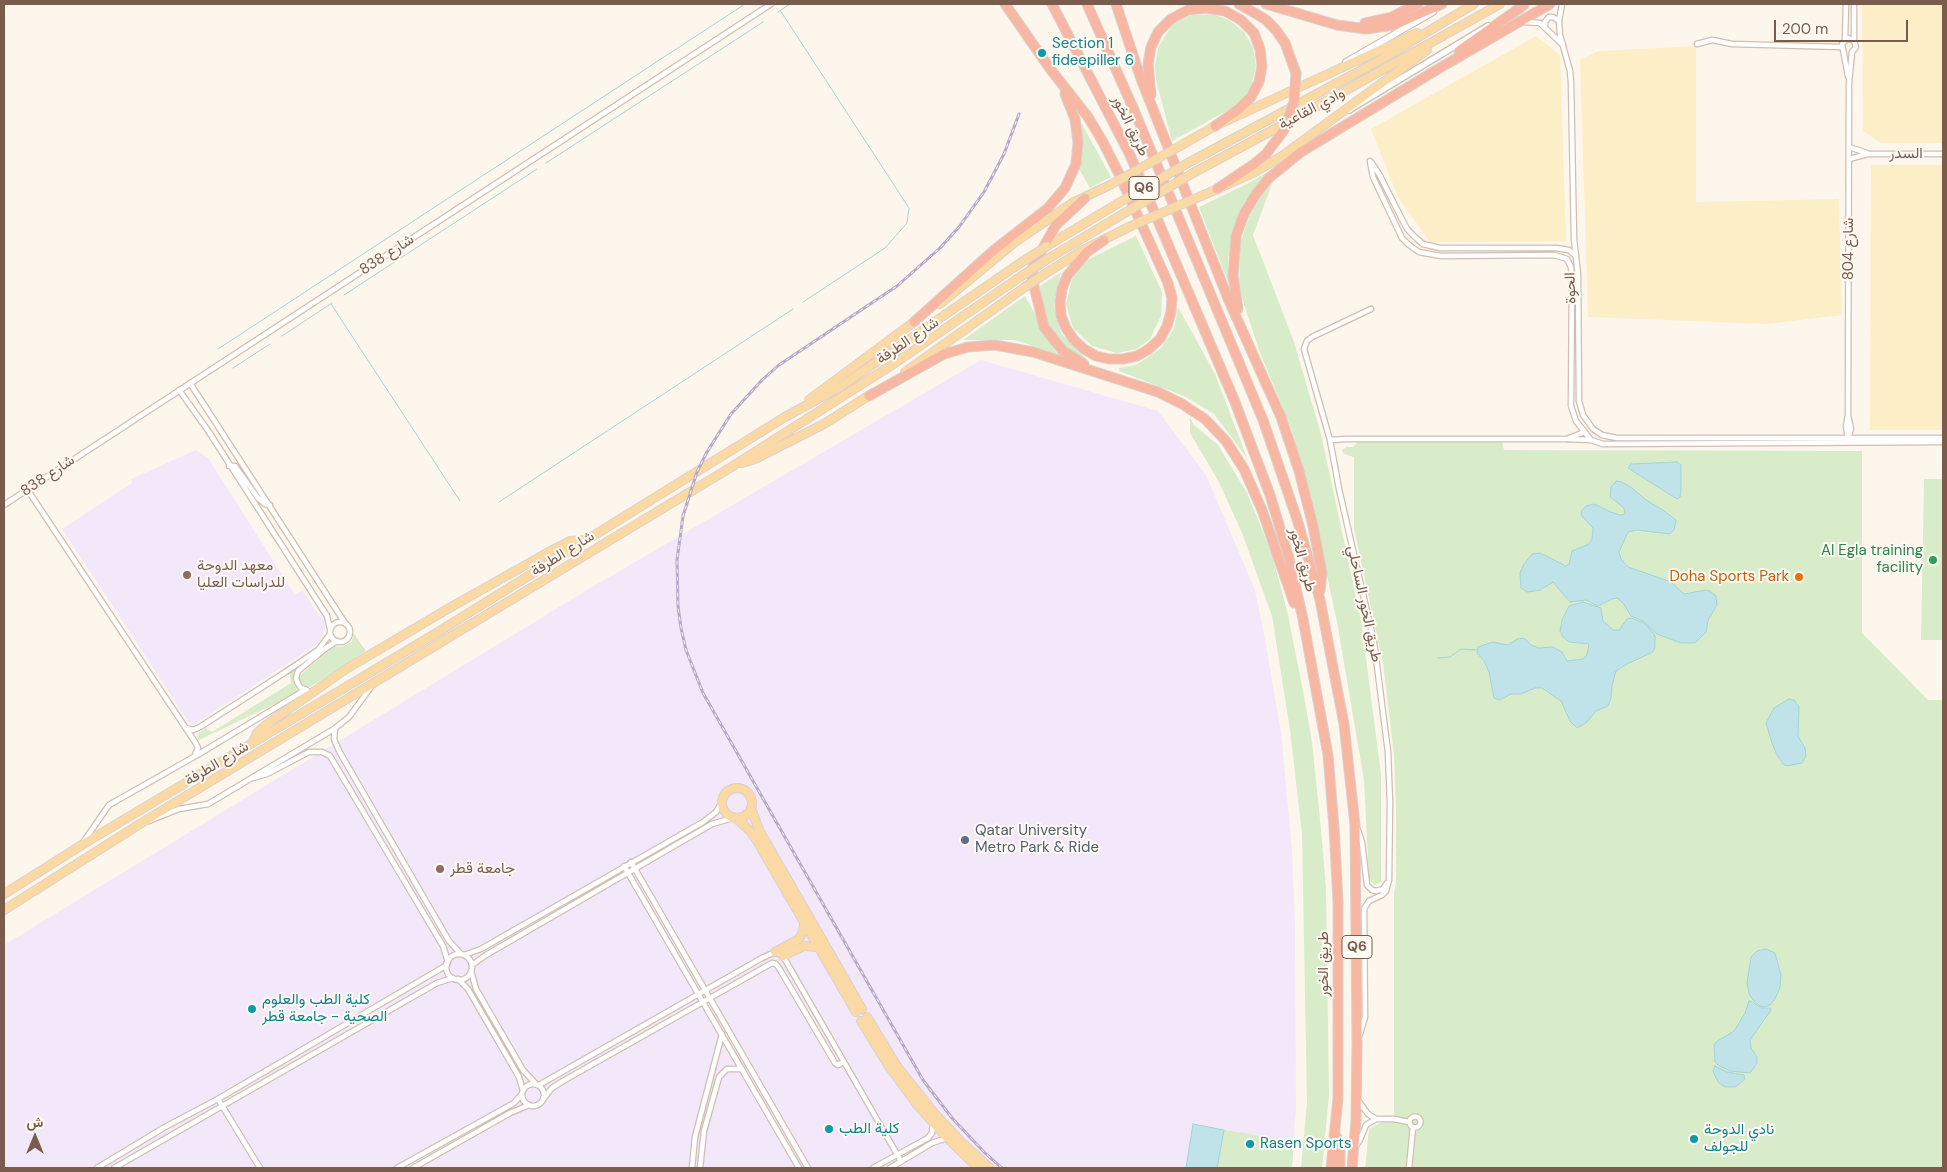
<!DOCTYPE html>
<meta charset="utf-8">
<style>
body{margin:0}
#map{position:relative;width:1947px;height:1172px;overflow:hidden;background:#fdf6ec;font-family:"DM Sans",Vazirmatn,sans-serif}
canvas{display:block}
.frame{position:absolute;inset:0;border:5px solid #7a5c4d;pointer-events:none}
.north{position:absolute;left:10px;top:1112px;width:50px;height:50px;-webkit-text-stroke:4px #fffaf3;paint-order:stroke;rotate:0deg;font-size:14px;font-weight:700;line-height:20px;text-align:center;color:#7a5c4d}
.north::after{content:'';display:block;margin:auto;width:18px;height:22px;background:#7a5c4d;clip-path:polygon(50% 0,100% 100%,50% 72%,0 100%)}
.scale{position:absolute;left:1774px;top:20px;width:134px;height:22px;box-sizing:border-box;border:2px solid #7a5c4d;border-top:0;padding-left:6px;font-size:15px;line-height:18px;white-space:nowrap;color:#7a5c4d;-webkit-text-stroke:4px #fffaf3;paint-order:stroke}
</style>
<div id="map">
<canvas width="1947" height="1172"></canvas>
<div class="frame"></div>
<div class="north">ش</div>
<div class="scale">200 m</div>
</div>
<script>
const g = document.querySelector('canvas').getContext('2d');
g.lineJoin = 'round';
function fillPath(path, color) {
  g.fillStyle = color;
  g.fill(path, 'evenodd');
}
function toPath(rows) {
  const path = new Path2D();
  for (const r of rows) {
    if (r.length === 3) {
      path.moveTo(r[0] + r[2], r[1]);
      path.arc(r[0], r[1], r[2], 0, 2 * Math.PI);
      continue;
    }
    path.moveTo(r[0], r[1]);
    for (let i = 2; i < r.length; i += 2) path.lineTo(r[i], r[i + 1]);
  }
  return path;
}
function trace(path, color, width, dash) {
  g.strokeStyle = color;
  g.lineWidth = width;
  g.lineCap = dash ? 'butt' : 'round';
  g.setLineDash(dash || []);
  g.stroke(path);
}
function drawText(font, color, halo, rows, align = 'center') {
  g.font = font + ' "DM Sans",Vazirmatn,sans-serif';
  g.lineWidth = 4;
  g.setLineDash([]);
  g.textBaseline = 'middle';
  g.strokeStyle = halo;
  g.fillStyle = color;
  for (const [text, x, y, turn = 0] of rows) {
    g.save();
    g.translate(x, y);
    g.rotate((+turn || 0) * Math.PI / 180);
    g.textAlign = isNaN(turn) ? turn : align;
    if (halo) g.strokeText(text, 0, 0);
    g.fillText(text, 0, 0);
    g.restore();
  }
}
fillPath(toPath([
 [981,360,1158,411,1206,475,1255,590,1263,629,1281,732,1292,850,1295,925,1296,1108,1292,1168,4,1168,4,945,587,590],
 [196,450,208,458,295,595,303,590,319,616,321,615,324,620,325,629,318,644,193,725,189,723,62,529,132,483,131,479]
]), '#f3e8fa');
fillPath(toPath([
 [1213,14,1229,20,1244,32,1253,47,1256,66,1250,91,1239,104,1172,141,1156,80,1155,66,1158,48,1173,23,1192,15],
 [1077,115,1111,177,1090,188,1078,167],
 [1269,171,1244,203,1232,232,1228,260,1228,282,1199,207,1247,184],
 [1272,184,1253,235,1294,342,1321,434,1361,620,1381,774,1381,882,1375,885,1369,880,1364,780,1337,622,1306,479,1290,425,1259,350,1239,289,1240,244,1249,217,1261,196],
 [1136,236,1162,292,1161,316,1150,339,1136,349,1117,353,1092,346,1073,328,1066,304,1072,279,1087,260],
 [1061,272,1054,305,1061,333,1088,361,1069,350,1050,329,1043,311,1040,286],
 [1025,296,1057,354,1015,340,963,340],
 [1178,307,1215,374,1247,458,1214,414,1184,396,1119,371,1119,368,1136,365,1161,348,1174,329],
 [1190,417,1194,425,1218,445,1247,493,1272,554,1288,615,1303,691,1312,742,1321,829,1326,888,1329,1095,1322,1168,1301,1168,1307,1103,1302,834,1290,730,1272,616,1242,533,1219,482,1190,433],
 [1359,441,1502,441,1504,450,1862,451,1862,633,1928,700,1943,700,1943,1168,1365,1168,1369,1129,1380,1123,1394,1122,1394,892,1396,883,1396,808,1394,755,1383,663,1354,529,1354,457,1344,454,1342,450,1346,447,1353,447],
 [1924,479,1943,479,1943,640,1921,640],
 [354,634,366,651,310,687,304,687,300,683,299,677,308,668,334,646,341,647,351,643],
 [304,661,305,662,296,668,293,680,298,693,197,741,198,734,206,728,212,732,291,683,289,671],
 [1224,1130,1294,1141,1292,1168,1217,1168]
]), '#d8ecc9');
fillPath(toPath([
 [1862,4,1943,4,1943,143,1881,143,1863,131],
 [1536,36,1560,55,1566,241,1430,242,1398,197,1371,129],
 [1696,46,1696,202,1839,199,1842,315,1767,324,1588,317,1580,60,1599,51],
 [1871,165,1943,165,1943,430,1870,430]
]), '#fcefc7');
const water = toPath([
 [1677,462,1681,465,1681,488,1680,497,1677,499,1628,468,1631,464,1677,462],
 [1616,481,1622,482,1632,488,1646,500,1663,510,1676,520,1674,530,1670,534,1637,530,1628,532,1619,552,1621,559,1628,567,1671,582,1684,594,1706,590,1710,591,1716,596,1717,605,1708,620,1706,632,1695,643,1681,643,1657,634,1643,621,1631,616,1623,603,1617,598,1612,599,1598,606,1586,600,1570,602,1553,582,1540,590,1535,591,1527,592,1521,588,1520,573,1524,564,1532,554,1540,553,1566,566,1569,564,1572,551,1589,544,1592,539,1593,528,1582,516,1581,511,1586,506,1594,504,1611,512,1620,515,1625,514,1624,508,1610,497,1611,487,1616,481],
 [1583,602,1601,608,1603,621,1613,630,1619,630,1627,619,1631,618,1644,623,1655,635,1655,647,1653,652,1627,664,1616,671,1612,685,1611,698,1608,706,1596,711,1587,722,1577,728,1570,721,1561,701,1542,688,1535,688,1521,694,1511,694,1500,700,1494,698,1489,672,1484,661,1477,653,1478,647,1493,642,1508,645,1517,639,1524,638,1531,645,1538,648,1553,647,1562,652,1567,661,1583,659,1587,655,1589,644,1569,642,1563,637,1560,631,1562,620,1569,606,1583,602],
 [1789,699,1794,700,1799,707,1798,736,1805,748,1806,756,1802,763,1787,766,1784,765,1777,755,1772,743,1766,723,1774,708,1789,699],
 [1766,949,1775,953,1781,975,1780,987,1775,999,1770,1005,1765,1007,1760,1006,1754,1001,1749,994,1747,983,1751,957,1757,951,1766,949],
 [1749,1001,1751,1001,1761,1008,1770,1008,1771,1010,1750,1040,1751,1048,1757,1057,1757,1063,1750,1073,1730,1071,1718,1065,1715,1062,1714,1045,1716,1042,1734,1031,1745,1013,1749,1001],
 [1715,1066,1727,1072,1744,1075,1745,1079,1735,1087,1725,1087,1719,1083,1715,1076,1713,1071,1715,1066],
 [1193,1124,1224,1130,1217,1168,1186,1168,1193,1124]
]);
fillPath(water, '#bfe3e8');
trace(water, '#a5d3da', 1);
trace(toPath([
 [780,10,909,208,907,223,885,248,803,302],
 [778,12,790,4],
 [546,163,763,22],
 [344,295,537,169],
 [331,304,460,501],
 [282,336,332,303],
 [218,349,745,4],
 [233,368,270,344],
 [499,502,793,309],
 [1438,658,1450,657,1461,649,1478,650]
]), '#a5d3da', 1);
const minor = toPath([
 [1562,4,1559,21,1560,35,1570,71,1571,82,1574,239,1578,275,1579,401,1583,415,1593,429,1602,435,1617,438,1943,438],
 [1525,22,1540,23,1563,45],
 [1545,27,1545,22,1549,17,1553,17,1559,21],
 [1845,39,1846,4],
 [1697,44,1712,40,1732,44,1842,47],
 [1848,76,1842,44,1848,38,1854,41],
 [1849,147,1867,153],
 [1849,159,1868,154,1943,154],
 [1370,161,1373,177,1402,238,1409,245,1419,252,1441,256,1554,255,1567,259,1571,267,1572,279,1571,406,1576,421,1591,440,1603,444,1943,442],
 [1371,162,1379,174,1407,229,1416,238,1423,244,1440,248,1556,248,1569,250,1576,256],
 [190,383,345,623],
 [179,390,209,432,327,616,330,629],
 [1848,438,1851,429,1848,415],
 [1567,439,1584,432],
 [1330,440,1346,439,1567,439,1591,440],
 [1848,440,1846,426,1848,415,1849,83,1852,52,1856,47,1854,41,1854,4],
 [229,466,235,466,258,498,265,504,270,505],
 [27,489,195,742,198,748,195,755],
 [4,505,771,4],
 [340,632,10],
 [307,690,301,688,298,684,296,678,298,671,326,648,337,641],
 [186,728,193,730,200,727,284,673,318,650,330,634],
 [335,729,334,739,339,751,449,941,461,954],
 [253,778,267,774,309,752,322,752,330,756,443,946,448,962],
 [149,821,179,809,208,804,334,729,349,717,371,687],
 [1357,828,1362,842,1367,885,1372,890,1376,891,1383,889,1387,883],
 [84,841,109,805,199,754,305,690],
 [631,862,808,1168],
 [624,866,799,1168],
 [459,967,13],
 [464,955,481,949,703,822,716,812,722,802],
 [472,965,486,955,712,824,733,818],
 [471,971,476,989,523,1070,536,1084],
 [458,979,468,989,476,1003,519,1077,523,1091],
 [1360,1034,1365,1017,1364,909,1369,901,1382,895,1386,891,1389,880,1390,803,1388,752,1374,642,1339,489,1330,440,1304,349,1307,341,1312,337,1371,309],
 [533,1095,11],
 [539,1085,762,958,773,953,777,952,783,956,901,1161],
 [544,1098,552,1088,563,1081,772,963,776,964,779,968,835,1063,838,1065,843,1062],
 [218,1099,260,1168],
 [1358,1100,1368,1114,1376,1119],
 [1415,1122,5.5],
 [1355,1147,1360,1140,1366,1125,1376,1119,1394,1119,1409,1122],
 [97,1168,165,1127,218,1099,447,965],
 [114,1168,437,983,453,978],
 [397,1168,514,1103,522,1094],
 [413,1168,510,1113,529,1105],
 [692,1168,695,1137,722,1034],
 [700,1168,704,1131,719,1077,727,1069,742,1069],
 [873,1168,928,1138,932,1133,933,1124],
 [890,1168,932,1143,947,1138],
 [1409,1168,1413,1127]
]);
const tertiary = toPath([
 [1346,62,1433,12],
 [1349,110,1488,26]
]);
const primary = toPath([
 [1180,146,1215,126,1417,33],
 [1188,163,1382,59,1474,4],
 [1193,173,1332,98,1500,4],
 [1206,194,1255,172,1282,156,1427,50],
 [1047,246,1117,204],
 [1051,257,1123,214],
 [1046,273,1083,250,1131,226],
 [940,304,1014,243,1043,223,1074,202,1110,185],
 [905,372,1025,287],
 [809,400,918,319],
 [742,463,755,459,824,424,873,393],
 [253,742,257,733,266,725,346,669,451,607,547,553,570,541,585,540],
 [737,803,15],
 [751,808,759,830,862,1009],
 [736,818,750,831,757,841,856,1012],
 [4,894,85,843,438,632,785,417,840,387,1013,268],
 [4,910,143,822,733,466,895,363,1020,277],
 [775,952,799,939,803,932,804,924],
 [783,956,804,946,817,947],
 [867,1017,897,1066,934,1113,961,1142,990,1168],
 [861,1021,888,1065,919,1107,947,1138,978,1168]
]);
const motorway = toPath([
 [1005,4,1051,70,1088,117,1103,142,1119,174,1168,283,1172,298,1171,312,1167,326,1160,339,1149,349,1137,356,1123,359,1109,359,1096,356,1084,349,1074,340,1066,328,1061,316,1060,302,1062,289,1067,276,1087,252,1104,240],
 [1052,4,1130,155,1235,402,1270,495,1289,558,1303,619,1328,755,1334,827,1338,901,1338,1098,1331,1168],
 [1087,4,1134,110,1263,420,1297,519,1320,600,1344,724,1355,825,1357,1042,1356,1121,1352,1168],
 [1116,4,1141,79,1200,228,1229,301,1281,417,1299,471,1313,526,1322,573,1320,591],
 [1239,4,1265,19,1276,30,1285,43,1296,73],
 [1266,4,1337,25,1366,29,1394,25,1442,4],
 [1365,23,1392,17,1418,4],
 [1459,51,1524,5],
 [1151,95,1148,64,1151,47,1158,32,1171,19,1188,10,1206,8,1225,11,1241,20,1254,33,1260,49,1262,66,1259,82,1251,97,1239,109,1215,126],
 [1217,189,1254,164,1266,154,1284,130],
 [1238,309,1233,276,1236,236,1244,214,1256,194,1269,178,1301,152,1438,69,1550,4],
 [914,322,994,250,1048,208,1065,188,1076,164,1078,142,1075,119,1065,94],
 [1084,364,1063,351,1044,327,1032,278,1033,266,1056,225,1085,198],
 [869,396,944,354,968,347,995,345,1033,352,1158,392,1182,404,1205,419,1226,441,1244,469,1262,510,1294,603],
 [1337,1137,1340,1151,1340,1168]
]);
trace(minor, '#d1beb0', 7);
trace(tertiary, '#d1beb0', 8);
trace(primary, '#dad1cd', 10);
trace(motorway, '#dad1cd', 11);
trace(minor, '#fff', 4.5);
trace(tertiary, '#fff', 5.5);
trace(primary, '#fbd9a5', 8);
trace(motorway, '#f7b7a3', 9);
const rail = toPath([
 [1002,1168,985,1153,952,1118,923,1080,703,693,686,650,681,628,678,606,677,560,683,516,697,472,707,452,731,414,762,380,779,365,897,286,940,248,959,227,984,192,1004,154,1019,114]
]);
trace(rail, '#b9a8c9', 3);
trace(rail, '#fffaf3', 1, [4]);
const primaryBridge = toPath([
 [1110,185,1180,146],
 [1117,204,1188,163],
 [1123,214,1193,173],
 [1131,226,1206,194],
 [1013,268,1047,246],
 [1020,277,1051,257],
 [1025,287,1046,273]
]);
const motorwayBridge = toPath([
 [1284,130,1294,102,1296,73]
]);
trace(primaryBridge, '#dad1cd', 10, []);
trace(motorwayBridge, '#dad1cd', 11, []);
trace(primaryBridge, '#fbd9a5', 8);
trace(motorwayBridge, '#f7b7a3', 9);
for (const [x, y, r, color] of [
 [1042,53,5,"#0f9aa8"],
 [1933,560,5,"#2e9e5b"],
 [187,575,5,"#8d6e63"],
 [1799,577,5,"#e8710a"],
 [965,840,5,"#5c6f8a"],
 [440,869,5,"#8d6e63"],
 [252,1009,5,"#0f9aa8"],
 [829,1129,5,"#0f9aa8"],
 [1694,1139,5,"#0f9aa8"],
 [1250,1144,5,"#0f9aa8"]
]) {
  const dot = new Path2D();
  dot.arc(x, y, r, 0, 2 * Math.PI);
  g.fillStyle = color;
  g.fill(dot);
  trace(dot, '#fffaf3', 2);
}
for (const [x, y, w] of [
 [1144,188,30],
 [1357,947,30]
]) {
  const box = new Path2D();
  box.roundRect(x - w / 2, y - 11.5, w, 23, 4);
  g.fillStyle = '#fffaf3';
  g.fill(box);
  trace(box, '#7a5c4d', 1);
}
drawText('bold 14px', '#7a5c4d', null, [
 ["Q6",1144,188],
 ["Q6",1357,947]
]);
drawText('15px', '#0d838f', '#fffaf3', [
 ["Section 1",1052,44],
 ["fideepiller 6",1052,61],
 ["كلية الطب والعلوم",262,1000],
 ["الصحية - جامعة قطر",262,1017],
 ["كلية الطب",839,1129],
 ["نادي الدوحة",1704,1130],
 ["للجولف",1704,1147],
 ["Rasen Sports",1260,1144]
], 'left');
drawText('15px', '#7a5c4d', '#fffaf3', [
 ["وادي القاعية",1312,109,-28],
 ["طريق الخور",1130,126,64],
 ["السدر",1906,154],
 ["شارع 804",1849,249,-90],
 ["شارع 838",387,255,-33],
 ["الحوة",1571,288,-92],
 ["شارع الطرفة",908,341,-34],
 ["شارع 838",48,476,-34],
 ["شارع الطرفة",563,554,-32],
 ["طريق الخور",1302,560,75],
 ["طريق الخور الساحلي",1364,604,78],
 ["شارع الطرفة",217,764,-31],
 ["طريق الخور",1324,964,-90]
]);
drawText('15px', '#27864d', '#fffaf3', [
 ["Al Egla training",1923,551],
 ["facility",1923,568]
], 'right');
drawText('15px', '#785e54', '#fffaf3', [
 ["معهد الدوحة",197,566],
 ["للدراسات العليا",197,583],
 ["جامعة قطر",450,869]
], 'left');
drawText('15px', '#c56008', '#fffaf3', [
 ["Doha Sports Park",1789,577]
], 'right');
drawText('15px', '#4e5e75', '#fffaf3', [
 ["Qatar University",975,831],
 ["Metro Park & Ride",975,848]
], 'left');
</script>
